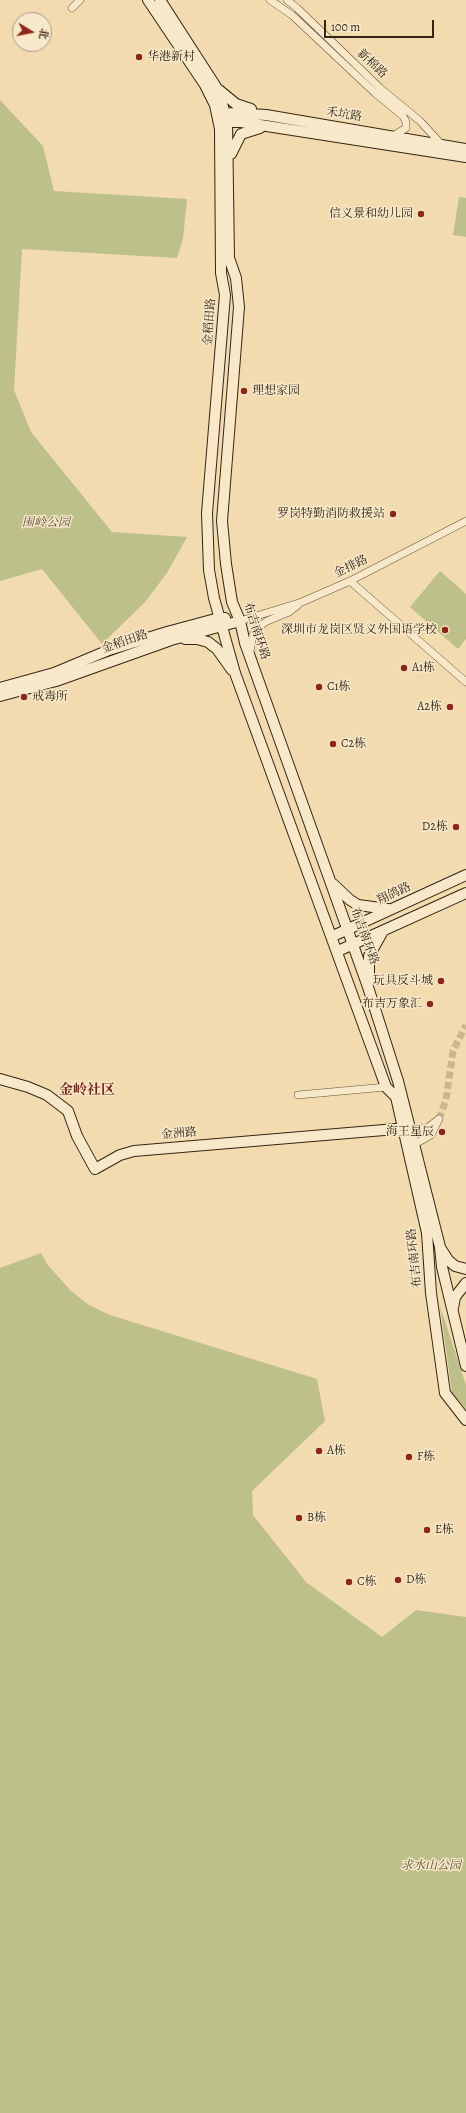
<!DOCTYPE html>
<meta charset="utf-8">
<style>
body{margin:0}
#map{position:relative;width:466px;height:2113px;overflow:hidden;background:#f2dbae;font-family:Alegreya,"Noto Serif SC",serif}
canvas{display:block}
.north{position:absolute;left:12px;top:12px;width:40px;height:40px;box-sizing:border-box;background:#f7e8ca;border:1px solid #a99a81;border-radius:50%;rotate:100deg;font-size:11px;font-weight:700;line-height:16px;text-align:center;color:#342414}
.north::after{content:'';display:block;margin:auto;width:14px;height:18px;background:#8f2418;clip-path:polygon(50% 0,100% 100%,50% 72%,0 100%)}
.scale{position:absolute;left:324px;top:20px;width:110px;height:18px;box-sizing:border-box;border:2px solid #342414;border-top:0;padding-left:5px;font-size:12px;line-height:14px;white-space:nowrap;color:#342414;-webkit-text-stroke:3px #f7e8ca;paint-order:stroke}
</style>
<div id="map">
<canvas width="466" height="2113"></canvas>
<div class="north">北</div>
<div class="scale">100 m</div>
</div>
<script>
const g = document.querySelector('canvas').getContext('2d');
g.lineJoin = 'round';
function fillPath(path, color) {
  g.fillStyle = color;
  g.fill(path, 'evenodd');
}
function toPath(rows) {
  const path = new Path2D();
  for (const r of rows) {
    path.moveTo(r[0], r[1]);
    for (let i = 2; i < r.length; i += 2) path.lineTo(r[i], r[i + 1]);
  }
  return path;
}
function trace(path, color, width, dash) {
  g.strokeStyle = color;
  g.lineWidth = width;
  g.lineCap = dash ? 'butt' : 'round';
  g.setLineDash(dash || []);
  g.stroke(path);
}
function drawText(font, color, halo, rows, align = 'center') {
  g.font = font + ' Alegreya,"Noto Serif SC",serif';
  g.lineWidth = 3;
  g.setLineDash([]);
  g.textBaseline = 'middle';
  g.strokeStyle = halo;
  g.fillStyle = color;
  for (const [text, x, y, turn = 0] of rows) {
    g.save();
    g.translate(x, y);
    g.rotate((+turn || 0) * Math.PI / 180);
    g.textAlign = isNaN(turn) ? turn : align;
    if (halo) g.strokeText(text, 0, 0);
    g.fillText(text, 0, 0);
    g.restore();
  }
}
fillPath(toPath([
 [0,100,43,146,54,191,187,199,183,239,177,258,22,249,14,390,31,432,112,532,187,537,167,573,145,602,102,644,42,569,0,581],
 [459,197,466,198,466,237,453,235],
 [440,571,466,594,466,639,458,649,410,607],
 [41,1253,47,1264,71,1291,89,1305,110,1315,317,1379,325,1421,252,1491,253,1515,306,1582,382,1637,416,1610,466,1617,466,2113,0,2113,0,1268],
 [440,1306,466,1385,466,1409,452,1393]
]), '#bdc089');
trace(toPath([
 [439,1119,446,1100,453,1051,466,1025]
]), '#ccb68f', 7, [7, 3.5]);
const street = toPath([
 [270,0,292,15,375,93,403,116,406,122,406,128,393,136],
 [287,0,297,8,380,88,420,121,442,145],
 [72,8,80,0],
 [350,581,466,682],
 [240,621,302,602,350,581,466,521],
 [250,651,253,635,257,628,267,621,289,612,298,605],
 [298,1095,386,1087],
 [410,1128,427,1128,439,1119],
 [415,1144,431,1135,439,1119]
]);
const secondary = toPath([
 [148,0,205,85,215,105,220,129,221,273,225,295,207,513,209,570,214,598,235,673,386,1087,396,1097,427,1233,431,1293,445,1393,466,1420],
 [160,0,218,90,227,121,229,258,236,278,239,307,222,521,226,564,232,602,240,621,245,643,368,987,398,1081,440,1247,442,1267,466,1366],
 [219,90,236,104,251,109],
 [221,114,235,113,266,115,466,149],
 [221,122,241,122,466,157],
 [231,154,241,134,260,128],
 [185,639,197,639,208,642,217,649,232,670],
 [0,688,54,673,109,650,167,632,219,618,225,618],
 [0,696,56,681,171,640,240,621],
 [333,884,350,900,358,905,388,909],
 [333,936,466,875],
 [338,951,466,893],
 [369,981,369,956,383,931],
 [0,1079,28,1087,47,1095,68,1111,77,1136,95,1169,120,1155,134,1151,408,1128],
 [441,1249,448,1260,455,1266,466,1269],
 [453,1308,455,1297,466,1283]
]);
trace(street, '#64523a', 8);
trace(secondary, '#342414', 12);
trace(street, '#f7e8ca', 7);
trace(secondary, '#f7e8ca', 10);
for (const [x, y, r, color] of [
 [139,57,4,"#8f2418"],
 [421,214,4,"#8f2418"],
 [244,391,4,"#8f2418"],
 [393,514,4,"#8f2418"],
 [445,630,4,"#8f2418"],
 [404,668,4,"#8f2418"],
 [319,687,4,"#8f2418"],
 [24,697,4,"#8f2418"],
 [450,707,4,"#8f2418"],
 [333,744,4,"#8f2418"],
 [456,827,4,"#8f2418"],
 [441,981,4,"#8f2418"],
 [430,1004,4,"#8f2418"],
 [442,1132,4,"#8f2418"],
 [319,1451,4,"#8f2418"],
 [409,1457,4,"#8f2418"],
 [299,1518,4,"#8f2418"],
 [427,1530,4,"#8f2418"],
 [398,1580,4,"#8f2418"],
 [349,1582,4,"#8f2418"]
]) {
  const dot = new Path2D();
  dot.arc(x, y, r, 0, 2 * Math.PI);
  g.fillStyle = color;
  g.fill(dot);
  trace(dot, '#f7e8ca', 1.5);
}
drawText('12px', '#342414', '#f7e8ca', [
 ["华港新村",147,57],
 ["信义景和幼儿园",413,214,"right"],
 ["理想家园",252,391],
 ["罗岗特勤消防救援站",385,514,"right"],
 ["深圳市龙岗区贤义外国语学校",437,630,"right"],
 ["A1栋",412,668],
 ["C1栋",327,687],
 ["戒毒所",32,697],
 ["A2栋",442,707,"right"],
 ["C2栋",341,744],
 ["D2栋",448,827,"right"],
 ["玩具反斗城",433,981,"right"],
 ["布吉万象汇",422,1004,"right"],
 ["海王星辰",434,1132,"right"],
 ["A栋",327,1451],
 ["F栋",417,1457],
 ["B栋",307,1518],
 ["E栋",435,1530],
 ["D栋",406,1580],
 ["C栋",357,1582]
], 'left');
drawText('12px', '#342414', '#f7e8ca', [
 ["新棉路",372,64,43],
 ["禾坑路",344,115,9],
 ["金稻田路",210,322,-86],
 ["金排路",351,567,-26],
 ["布吉南环路",256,631,72],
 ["金稻田路",125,642,-19],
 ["翔鸽路",394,894,-25],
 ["布吉南环路",364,936,70],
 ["金洲路",179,1134,-5],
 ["布吉南环路",415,1258,-96]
]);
drawText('italic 12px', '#564b31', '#f7e8ca', [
 ["围岭公园",46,523],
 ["求水山公园",431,1866]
]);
drawText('bold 14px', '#7a1f14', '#f7e8ca', [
 ["金岭社区",87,1091]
]);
</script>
